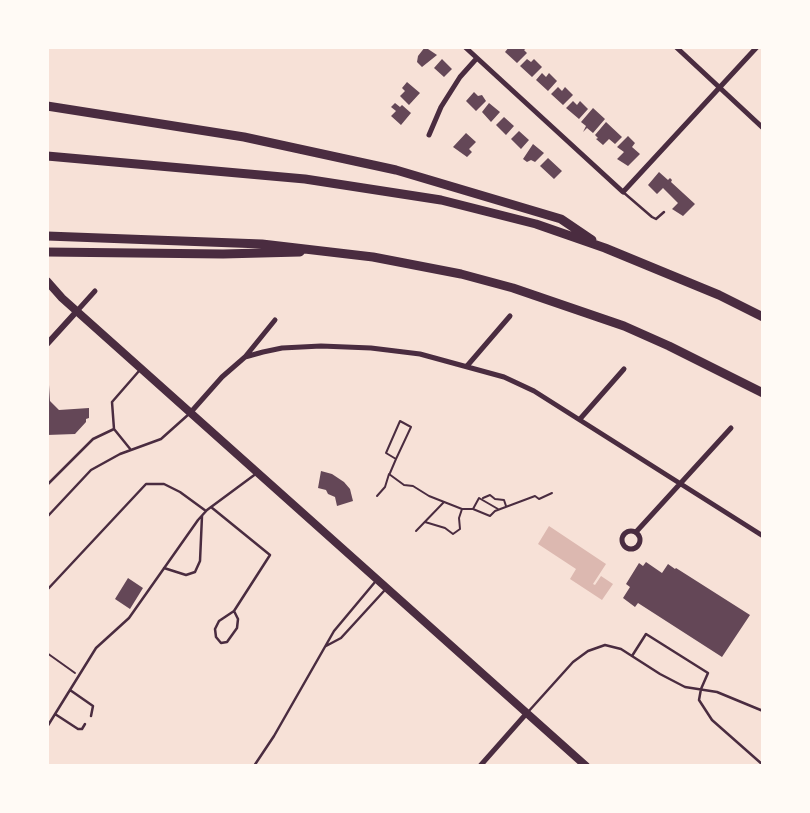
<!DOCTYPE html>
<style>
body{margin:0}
#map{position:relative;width:810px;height:813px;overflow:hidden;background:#f7e1d7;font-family:Georgia,serif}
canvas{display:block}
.frame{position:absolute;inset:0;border:49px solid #fffaf5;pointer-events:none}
</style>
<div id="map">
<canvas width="810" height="813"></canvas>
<div class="frame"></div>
</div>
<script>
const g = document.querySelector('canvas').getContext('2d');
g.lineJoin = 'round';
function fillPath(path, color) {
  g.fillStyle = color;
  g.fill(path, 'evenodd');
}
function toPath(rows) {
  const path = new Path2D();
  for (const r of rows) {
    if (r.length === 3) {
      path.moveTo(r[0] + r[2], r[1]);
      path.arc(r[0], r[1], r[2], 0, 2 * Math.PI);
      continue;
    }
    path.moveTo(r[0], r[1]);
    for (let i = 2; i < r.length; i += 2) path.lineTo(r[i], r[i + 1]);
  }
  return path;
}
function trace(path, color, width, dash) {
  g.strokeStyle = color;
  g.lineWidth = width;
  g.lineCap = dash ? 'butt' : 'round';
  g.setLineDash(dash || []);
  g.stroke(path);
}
fillPath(toPath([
 [549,526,606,564,593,584,595,585,601,576,613,584,602,600,570,579,576,569,538,544]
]), '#dcb8b0');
fillPath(toPath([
 [425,47,437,55,422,67,417,62,418,56],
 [509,47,528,47,524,50,527,53,517,63,505,52],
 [442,59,452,69,444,77,434,68],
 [527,59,531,62,534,59,542,67,532,77,520,66],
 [542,73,546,77,549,73,557,81,548,91,536,80],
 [407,82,420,93,409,105,400,96,405,91,402,88],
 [558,87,562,91,565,87,573,95,563,105,551,94],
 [474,92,478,96,482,95,486,101,476,111,466,101],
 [573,101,577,105,580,101,588,109,579,119,566,108],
 [395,103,400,107,402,105,411,113,401,125,391,116,396,111,391,107],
 [489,103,500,112,491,122,482,112],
 [593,108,605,119,593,133,587,128,583,132,586,126,581,122],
 [504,117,514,126,506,135,496,125],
 [606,122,622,137,615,144,609,139,603,145,596,139,598,138,595,135],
 [519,131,529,140,521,149,511,139],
 [466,133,476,142,469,149,472,152,467,157,453,147],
 [628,136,635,143,632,147,640,154,628,166,617,159,624,152,617,147],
 [533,144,544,153,535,162,531,160,527,162,523,159],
 [548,158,562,171,554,179,540,166],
 [659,172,668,180,670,178,672,180,671,182,695,204,683,216,672,209,678,203,663,188,657,194,648,185],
 [47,385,49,385,50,401,59,410,89,408,89,418,86,419,86,422,75,434,47,435],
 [321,471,332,474,344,482,350,489,353,501,337,506,335,497,328,494,326,490,318,488],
 [646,562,662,573,668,564,675,569,676,568,750,615,722,657,638,603,635,607,623,598,630,587,626,584,639,563,643,566],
 [128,578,143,588,130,609,115,599]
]), '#644757');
trace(toPath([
 [390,473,396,459,386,453,400,421,411,427,396,459],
 [377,496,385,487,389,474,404,485,413,486,429,496,462,509,473,509,490,516,495,511,535,496,539,499,552,493],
 [483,498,490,495,495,499,504,500,506,506],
 [473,509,479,498,498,509],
 [425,522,445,528,453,534,460,529,459,518,462,509],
 [416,531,444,502],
 [47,653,75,673]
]), '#4a2c40', 2);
trace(toPath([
 [623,192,652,217,656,219,664,212],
 [114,429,131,450],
 [47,485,93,439,114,429,112,402,139,371],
 [211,507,270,555,234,611,219,621,215,629,216,637,221,643,227,642,237,628,238,619,234,611],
 [47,517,91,470,120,454,161,439,189,414],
 [164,568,186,575,195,572,200,561,202,516],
 [47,590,146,484,164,484,180,492,206,511],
 [326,646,341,638,384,591],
 [632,656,646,634,708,673,701,689,699,700,712,720,763,765],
 [70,690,93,706,91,716],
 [528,712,573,662,588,651,605,645,621,649,660,674,685,687,717,692,763,711],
 [55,714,78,729,82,729,85,724],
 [47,727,96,648,129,618,198,520,207,510,257,473],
 [254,766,274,736,334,631,375,582]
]), '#4a2c40', 2.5);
trace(toPath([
 [465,47,623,192,757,47],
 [676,47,763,128],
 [429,135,441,107,460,77,477,58],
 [77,311,95,291],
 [245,357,275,320],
 [467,366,510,316],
 [191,412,222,377,245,357,263,352,282,348,321,346,371,348,420,354,504,377,534,391,763,536],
 [580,419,624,369],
 [631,540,9],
 [636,532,731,428],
 [480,766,526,714]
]), '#4a2c40', 5);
trace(toPath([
 [47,344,77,311]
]), '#4a2c40', 6);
trace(toPath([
 [47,281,62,298,586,766]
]), '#4a2c40', 8);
trace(toPath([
 [47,106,244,137,396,170,561,219,592,240],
 [47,156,305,179,441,200,536,224,605,248,719,295,763,317],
 [47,236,262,244,373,257,461,274,513,288,624,326,669,346,763,393],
 [47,252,223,254,300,252]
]), '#4a2c40', 9);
</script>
